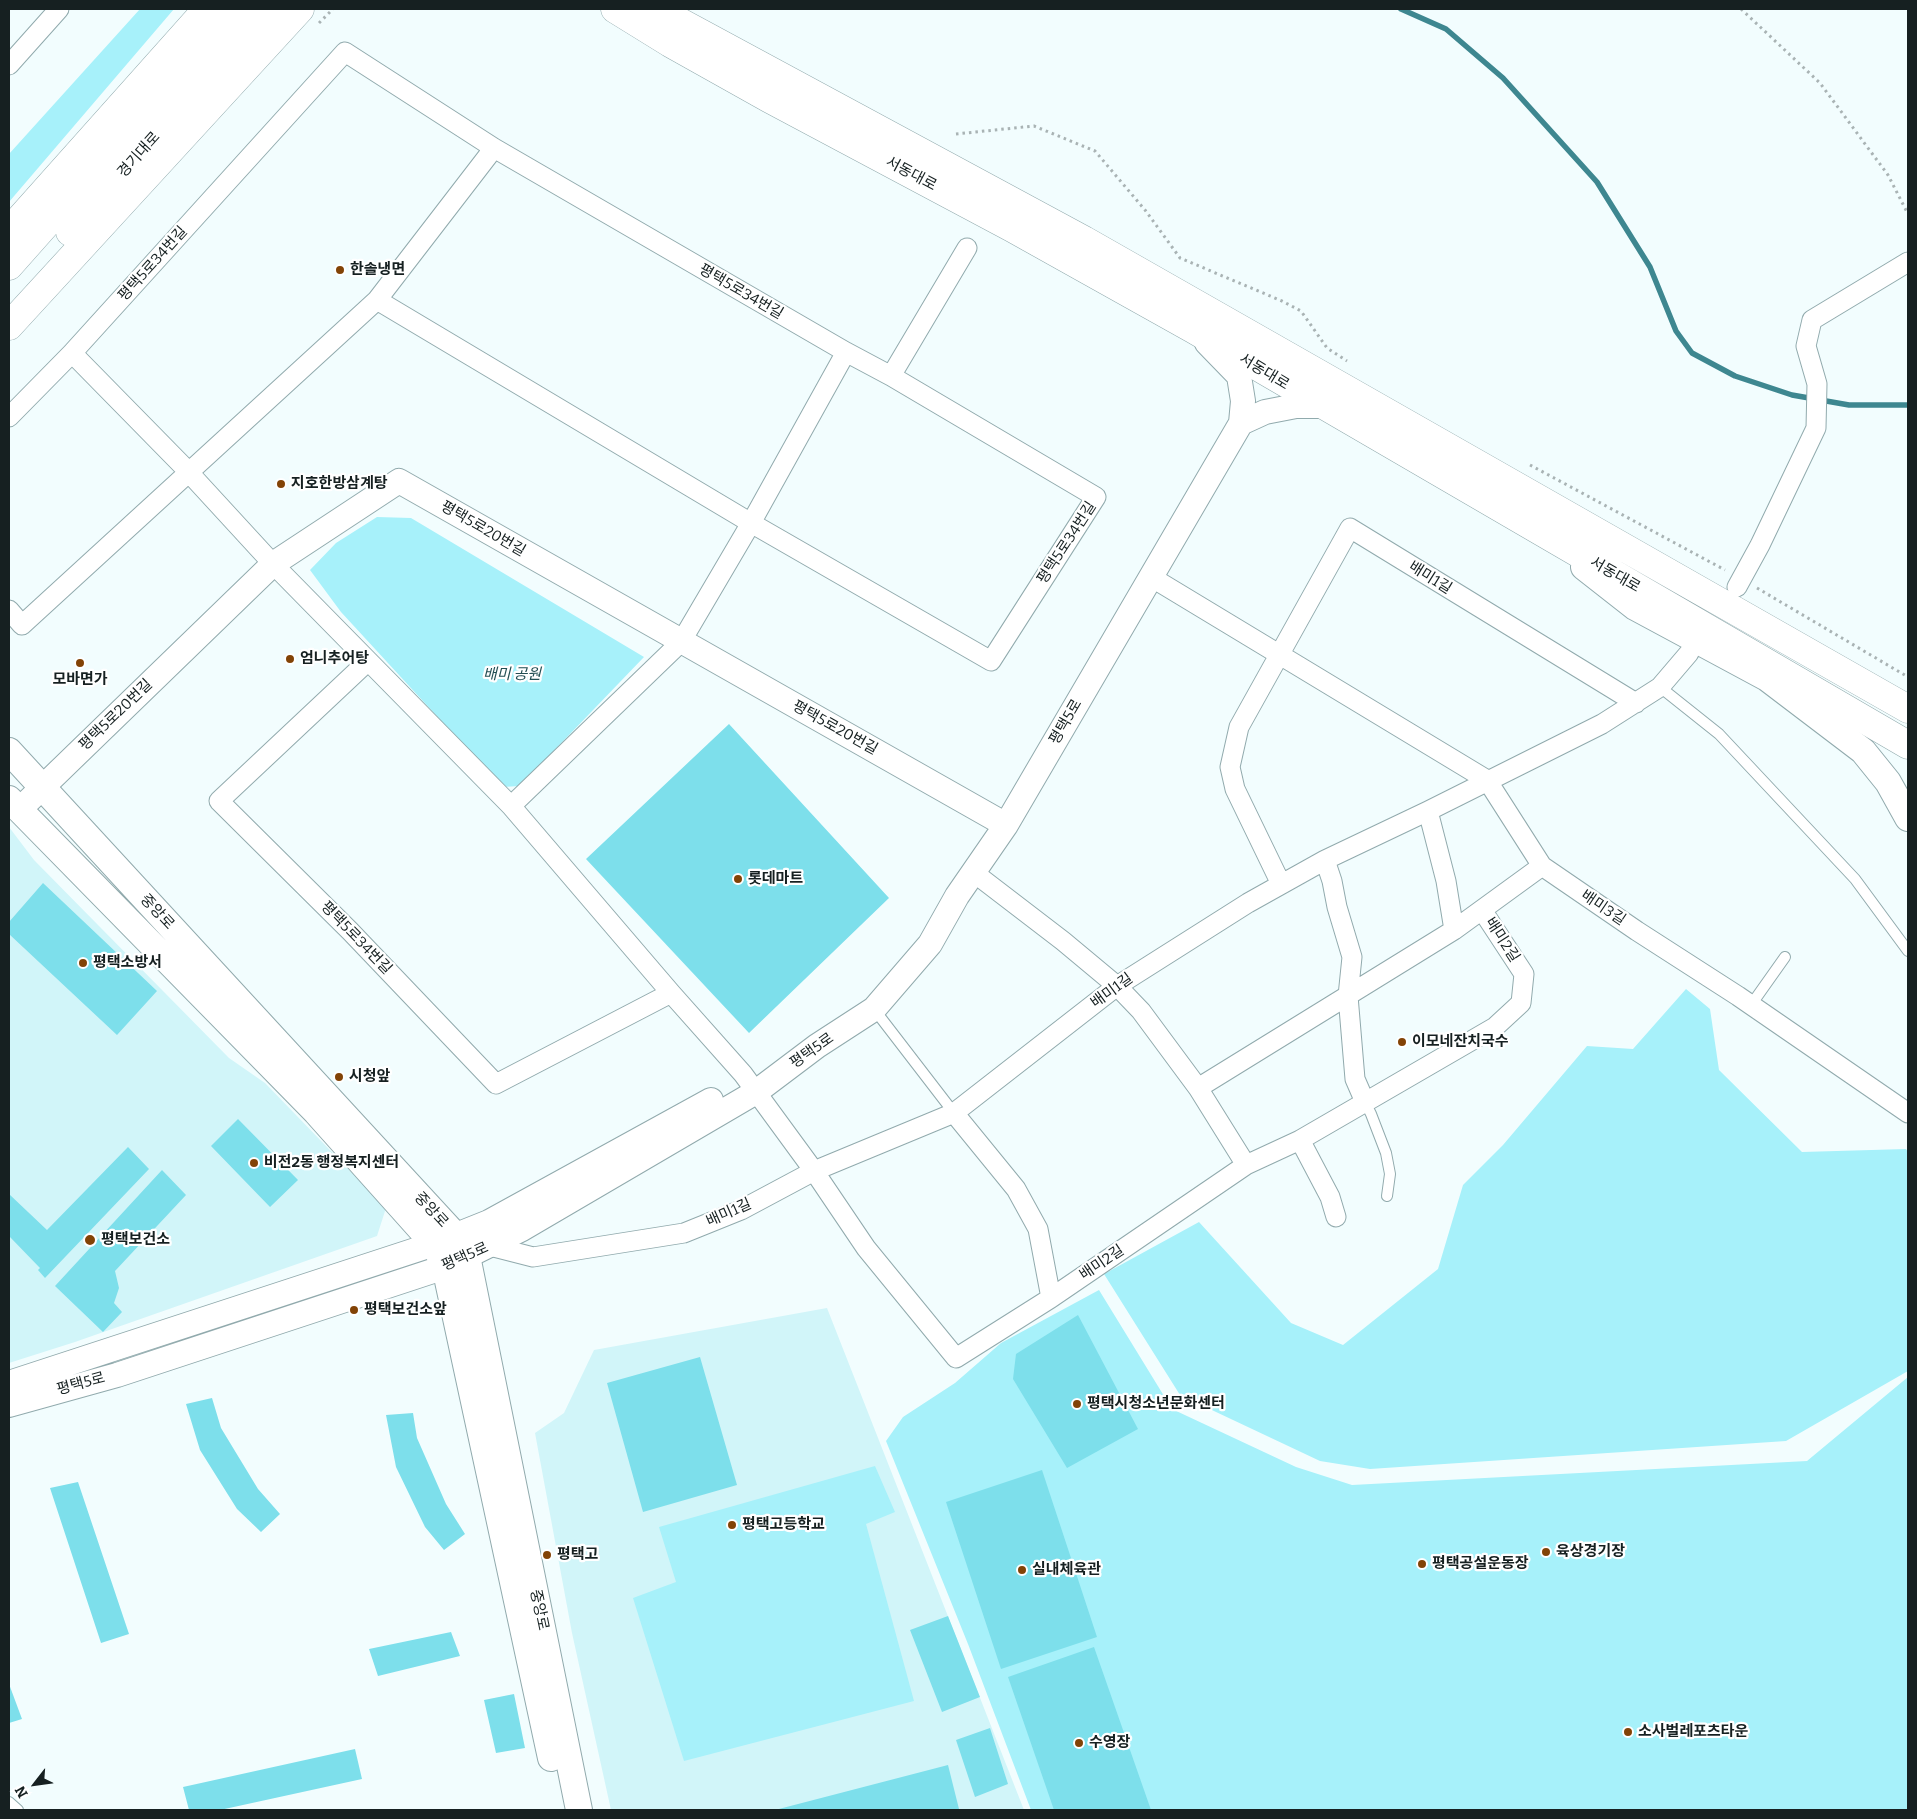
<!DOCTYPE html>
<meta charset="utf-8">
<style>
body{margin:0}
#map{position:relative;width:1917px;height:1819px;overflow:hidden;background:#f2fdfe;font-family:Bitter,serif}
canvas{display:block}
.frame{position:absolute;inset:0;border:10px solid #162021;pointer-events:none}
.north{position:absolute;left:10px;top:1759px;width:50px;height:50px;-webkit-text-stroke:4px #fff;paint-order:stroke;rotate:240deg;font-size:14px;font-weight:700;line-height:20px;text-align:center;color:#162021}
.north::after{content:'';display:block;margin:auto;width:18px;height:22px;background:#162021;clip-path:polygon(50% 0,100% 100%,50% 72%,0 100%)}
</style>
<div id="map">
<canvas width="1917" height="1819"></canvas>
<div class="frame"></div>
<div class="north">N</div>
</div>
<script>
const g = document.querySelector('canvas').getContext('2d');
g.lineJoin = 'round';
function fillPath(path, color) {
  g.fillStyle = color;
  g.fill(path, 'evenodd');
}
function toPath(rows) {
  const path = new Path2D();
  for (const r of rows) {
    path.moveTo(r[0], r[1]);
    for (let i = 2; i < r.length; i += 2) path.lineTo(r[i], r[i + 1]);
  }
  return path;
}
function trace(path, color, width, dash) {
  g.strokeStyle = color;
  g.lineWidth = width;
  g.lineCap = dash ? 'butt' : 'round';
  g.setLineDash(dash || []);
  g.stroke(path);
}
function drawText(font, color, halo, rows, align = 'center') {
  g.font = font + ' Bitter,"Noto Sans KR",serif';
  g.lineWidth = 4.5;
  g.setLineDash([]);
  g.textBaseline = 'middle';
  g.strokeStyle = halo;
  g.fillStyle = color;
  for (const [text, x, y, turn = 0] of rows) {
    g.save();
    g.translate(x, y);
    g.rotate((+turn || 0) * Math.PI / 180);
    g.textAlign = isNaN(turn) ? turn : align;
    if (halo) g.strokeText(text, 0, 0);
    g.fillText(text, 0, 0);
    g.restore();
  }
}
fillPath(toPath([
 [9,827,34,860,229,1058,265,1083,386,1208,377,1236,75,1342,9,1363],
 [827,1308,1024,1810,611,1810,572,1633,535,1433,564,1413,594,1350]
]), '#d1f5f9');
fillPath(toPath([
 [140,9,174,9,9,202,9,154],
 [377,517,411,518,644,657,520,786,502,787,341,612,310,570,336,543],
 [1686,989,1710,1009,1719,1070,1802,1152,1906,1149,1908,1152,1908,1371,1786,1441,1370,1469,1320,1461,1180,1395,1104,1274,1199,1222,1291,1323,1343,1345,1438,1269,1463,1185,1503,1145,1587,1046,1633,1049],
 [1099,1290,1172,1409,1296,1467,1352,1485,1807,1461,1908,1377,1908,1810,1031,1810,968,1644,886,1441,903,1417,955,1383,1001,1343],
 [875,1466,895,1512,866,1524,914,1701,684,1761,633,1598,676,1582,659,1527]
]), '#a7f1fa');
trace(toPath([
 [1401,9,1446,29,1503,78,1597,182,1650,267,1676,331,1692,353,1735,376,1792,395,1849,405,1908,405]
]), '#3e8790', 5.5);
fillPath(toPath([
 [729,724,889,898,749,1033,586,859],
 [43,883,157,991,117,1035,9,934,9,922],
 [238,1119,298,1180,270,1207,211,1146],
 [128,1147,149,1169,45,1278,38,1270,40,1268,9,1236,9,1194,47,1230],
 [162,1170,186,1195,115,1271,119,1288,114,1303,122,1312,103,1332,55,1286],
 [1078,1315,1138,1429,1067,1468,1013,1379,1016,1354],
 [700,1357,737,1485,643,1512,607,1383],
 [212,1398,221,1428,258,1489,280,1514,261,1532,237,1509,200,1450,186,1404],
 [413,1413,417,1438,446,1504,465,1534,444,1550,425,1527,396,1467,386,1415],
 [1042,1470,1097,1637,1001,1669,946,1502],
 [78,1482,129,1634,101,1643,50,1488],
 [948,1616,980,1697,942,1712,910,1630],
 [451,1632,460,1656,378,1676,369,1649],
 [1094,1647,1151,1810,1054,1810,1008,1677],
 [9,1684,22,1719,9,1723],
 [514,1694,525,1748,496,1753,484,1700],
 [990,1728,1008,1784,975,1797,956,1740],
 [355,1749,362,1779,220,1810,189,1810,183,1787],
 [948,1765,959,1809,775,1810]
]), '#7ddfeb');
const service = toPath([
 [1660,687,1719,734,1855,879,1908,951],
 [1751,1005,1785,957],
 [874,1009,954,1113],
 [1365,1102,1371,1114,1386,1153,1390,1174,1387,1196],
 [9,1802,18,1810]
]);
const minor = toPath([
 [9,65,59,9],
 [72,353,182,465,273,564,511,806,671,993,743,1074,814,1171,866,1248,956,1358,1051,1298,1246,1165,1300,1140,1495,1027,1521,1003,1524,974,1482,910],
 [891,376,967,248],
 [9,417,72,353,345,52,494,148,846,352,891,376,1096,497,991,661,751,523,377,300],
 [1151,577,1487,780,1542,866,1637,931,1738,996,1908,1113],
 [1737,587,1760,545,1816,428,1817,384,1806,346,1812,320,1908,262],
 [9,610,22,625,377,300,494,148],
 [368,661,219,801,350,931,496,1084,671,993],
 [511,806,681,642,751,523,846,352],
 [1428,811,1446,881,1454,930],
 [1325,860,1332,881,1337,907,1352,957,1348,996,1355,1079,1365,1102],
 [973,872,1063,941,1117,986,1141,1011,1198,1088,1246,1165],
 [1281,884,1235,789,1230,767,1239,727,1350,528,1636,703],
 [1198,1088,1454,930,1542,866],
 [954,1113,1016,1189,1038,1229,1051,1298],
 [1300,1140,1330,1197,1336,1217],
 [490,1246,533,1257,684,1233,741,1210,814,1171,954,1113,1117,986,1248,903,1325,860,1428,811,1602,724,1660,687,1689,653]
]);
const tertiary = toPath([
 [1241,423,1265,412,1296,406,1322,406],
 [19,810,273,564,399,481,1006,825],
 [9,1383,434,1244,489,1222,711,1100],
 [9,1405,117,1375,445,1267,522,1229,756,1092,817,1046,874,1009,930,944,957,896,1006,825,1241,423,1243,401,1239,376,1207,343]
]);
const secondary = toPath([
 [1584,567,1635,607,1767,678,1863,751,1888,782,1908,818],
 [9,751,455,1235,467,1256,579,1810],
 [9,799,316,1112,434,1244,445,1267,551,1758]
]);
const primary = toPath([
 [615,9,670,43,770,99,1012,228,1193,329,1908,745],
 [656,9,1084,240,1908,709],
 [9,231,207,9],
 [70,232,269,9],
 [9,266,237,9],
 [9,326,300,9]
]);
trace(service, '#91aaad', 12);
trace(minor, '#91aaad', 21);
trace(tertiary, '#91aaad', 26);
trace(secondary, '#91aaad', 28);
trace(primary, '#91aaad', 29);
trace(toPath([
 [1741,9,1820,83,1888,175,1908,214],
 [319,23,333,9],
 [956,134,1034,126,1095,151,1145,210,1180,258,1282,301,1301,311,1327,348,1347,361],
 [1530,465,1725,570],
 [1757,588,1908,677]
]), '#a9b3b4', 3, [2.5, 4]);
trace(service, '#fff', 10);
trace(minor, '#fff', 19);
trace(tertiary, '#fff', 24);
trace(secondary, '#fff', 26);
trace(primary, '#fff', 28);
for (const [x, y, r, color] of [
 [340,270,5,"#824306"],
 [281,484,5,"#824306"],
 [290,659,5,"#824306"],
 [80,663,5,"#824306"],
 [738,879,5,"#824306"],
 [83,963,5,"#824306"],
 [1402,1042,5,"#824306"],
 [339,1077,5,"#824306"],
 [254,1163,5,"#824306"],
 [90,1240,6,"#824306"],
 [354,1310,5,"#824306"],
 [1077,1404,5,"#824306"],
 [732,1525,5,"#824306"],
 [1546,1552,5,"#824306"],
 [547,1555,5,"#824306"],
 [1422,1564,5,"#824306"],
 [1022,1570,5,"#824306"],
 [1628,1732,5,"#824306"],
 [1079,1743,5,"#824306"]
]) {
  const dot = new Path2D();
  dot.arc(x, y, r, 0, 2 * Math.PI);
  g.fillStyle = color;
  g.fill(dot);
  trace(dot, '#fff', 2);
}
drawText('15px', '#162021', '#fff', [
 ["경기대로",139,155,-48],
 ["서동대로",911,174,28],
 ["평택5로34번길",153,264,-48],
 ["평택5로34번길",741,292,30],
 ["서동대로",1264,372,31],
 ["평택5로20번길",483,529,30],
 ["평택5로34번길",1067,543,-57],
 ["서동대로",1615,575,30],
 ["배미1길",1430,578,32],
 ["평택5로20번길",116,715,-44],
 ["평택5로",1066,722,-60],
 ["평택5로20번길",835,728,29],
 ["배미3길",1603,908,34],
 ["중앙로",157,912,47],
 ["평택5로34번길",356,938,46],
 ["배미2길",1502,940,57],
 ["배미1길",1112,991,-36],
 ["평택5로",812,1051,-35],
 ["중앙로",431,1210,47],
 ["배미1길",729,1213,-24],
 ["평택5로",465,1257,-24],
 ["배미2길",1102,1263,-34],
 ["평택5로",81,1384,-15],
 ["중앙로",539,1610,78]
]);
drawText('bold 15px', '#162021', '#fff', [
 ["한솔냉면",350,270],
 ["지호한방삼계탕",291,484],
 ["엄니추어탕",300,659],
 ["모바면가",80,680,"center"],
 ["롯데마트",748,879],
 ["평택소방서",93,963],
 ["이모네잔치국수",1412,1042],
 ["시청앞",349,1077],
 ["비전2동 행정복지센터",264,1163],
 ["평택보건소",101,1240],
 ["평택보건소앞",364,1310],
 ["평택시청소년문화센터",1087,1404],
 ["평택고등학교",742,1525],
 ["육상경기장",1556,1552],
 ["평택고",557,1555],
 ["평택공설운동장",1432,1564],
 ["실내체육관",1032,1570],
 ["소사벌레포츠타운",1638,1732],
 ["수영장",1089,1743]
], 'left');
drawText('italic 15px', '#224e53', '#fff', [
 ["배미 공원",512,675]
]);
</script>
